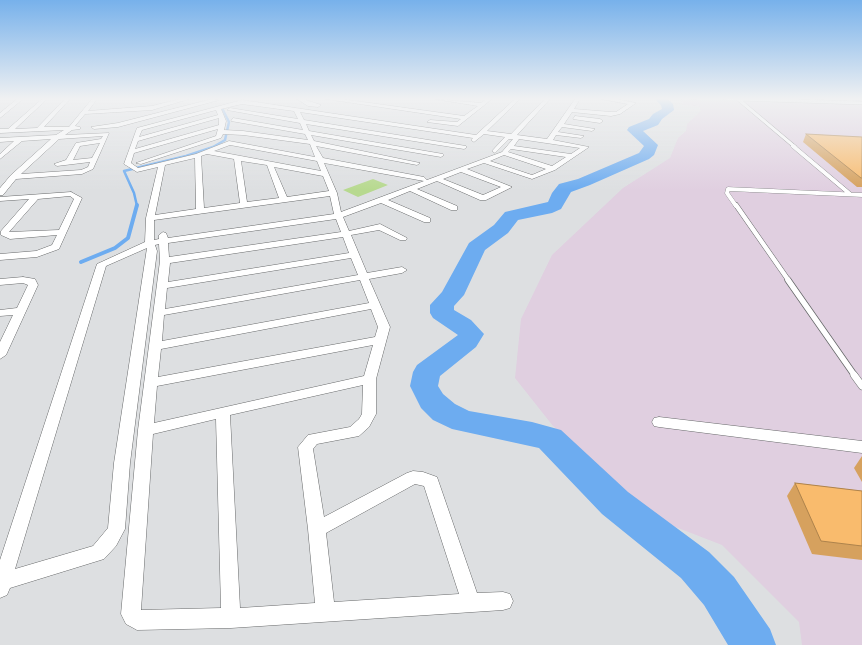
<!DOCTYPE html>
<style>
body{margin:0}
canvas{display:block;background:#dddfe1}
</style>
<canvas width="862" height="645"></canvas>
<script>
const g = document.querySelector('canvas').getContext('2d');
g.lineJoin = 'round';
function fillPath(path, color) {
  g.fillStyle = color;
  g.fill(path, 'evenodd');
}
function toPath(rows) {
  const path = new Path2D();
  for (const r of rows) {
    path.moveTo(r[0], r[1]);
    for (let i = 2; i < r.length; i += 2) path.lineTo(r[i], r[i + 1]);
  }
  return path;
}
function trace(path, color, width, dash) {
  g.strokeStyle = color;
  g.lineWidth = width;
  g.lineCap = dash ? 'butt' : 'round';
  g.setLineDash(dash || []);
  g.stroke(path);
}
fillPath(toPath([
 [681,99,862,102,862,645,802,645,799,622,722,545,660,521,553,426,515,378,521,319,552,255,623,188,670,158,678,138,686,131,687,124,701,111,699,106,683,105]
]), '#e0cfe0');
fillPath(toPath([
 [373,179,388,185,358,197,343,190]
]), '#b7d98f');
trace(toPath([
 [137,206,134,193,124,171,186,156,213,147,225,140,229,122,222,108]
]), '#6dacf0', 2.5);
trace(toPath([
 [81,262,115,248,128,238,137,205]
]), '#6dacf0', 4);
fillPath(toPath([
 [655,99,668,99,673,104,674,110,662,119,658,125,643,131,658,145,654,155,649,159,590,185,571,192,561,209,552,213,518,220,508,233,485,250,464,295,454,306,454,310,471,320,484,334,476,347,440,376,438,386,443,394,455,404,469,411,532,422,561,430,628,492,709,552,734,577,770,629,776,645,728,645,704,605,681,578,602,514,539,448,452,429,433,420,421,408,410,386,413,372,417,365,458,335,433,318,430,313,430,305,442,292,469,243,494,225,505,212,548,202,552,193,559,184,578,179,639,153,644,146,627,130,629,127,649,119,653,114,662,109,661,105,655,99]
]), '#6dacf0');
const serviceFar4 = toPath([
 [795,147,738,99,862,103]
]);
const serviceFar3 = toPath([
 [793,146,850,194],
 [736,206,727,193,728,189,862,195]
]);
const serviceFar2 = toPath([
 [736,205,789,281]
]);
const serviceFar1 = toPath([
 [788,280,855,376]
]);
const service = toPath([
 [854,375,862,386]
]);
const minor = toPath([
 [17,99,23,99,0,118,0,113,17,99],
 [42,99,47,99,15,129,37,128,65,99,70,99,44,127,69,127,92,99,97,99,88,111,152,106,180,99,189,99,152,110,85,114,75,126,80,127,80,129,72,130,65,135,109,133,93,169,82,174,16,179,3,195,0,195,0,188,11,175,51,139,22,141,0,159,0,154,14,141,0,142,0,138,56,135,64,130,0,133,0,129,8,129,42,99],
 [103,136,101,139,76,143,66,160,54,164,57,166,90,162,88,167,81,170,21,174,59,139,103,136],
 [100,143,92,158,73,160,80,146,100,143],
 [212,99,219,100,118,127,94,129,91,127,118,123,212,99],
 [297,99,303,99,321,105,318,107,308,106,297,99],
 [326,99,341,99,464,116,478,106,435,99,481,103,486,99,492,99,458,126,427,122,430,120,457,122,461,119,326,99],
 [515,99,520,99,487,131,511,134,545,99,550,99,517,135,547,139,575,99,580,99,574,109,611,112,616,112,628,104,601,99,617,99,636,103,620,114,611,116,572,112,564,124,595,129,592,131,562,127,558,132,584,136,581,138,556,135,553,140,589,147,555,170,532,179,484,163,467,169,512,187,486,200,480,200,437,181,417,189,457,206,457,210,451,210,410,191,388,200,430,218,430,222,424,222,381,203,343,217,349,231,380,224,407,238,406,240,400,240,379,230,351,235,367,273,402,267,407,270,402,273,369,279,390,327,376,379,376,414,369,427,359,436,317,444,313,449,324,517,407,473,413,471,423,472,437,477,477,593,503,592,510,594,513,601,510,608,503,610,231,628,137,630,126,624,121,614,138,430,160,261,159,244,155,245,157,251,130,463,125,529,116,546,104,559,10,588,7,595,0,598,0,560,97,264,145,242,146,218,158,167,137,172,124,164,137,128,242,100,476,135,515,99],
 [242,104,294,111,298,119,230,108,227,110,300,123,303,130,233,118,231,121,305,134,308,140,243,131,224,130,226,121,221,109,242,104],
 [216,110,218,115,139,137,142,130,216,110],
 [300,112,473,138,471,140,474,142,484,134,505,137,492,151,495,153,509,139,513,139,502,152,427,180,424,177,323,158,316,146,417,165,420,163,314,141,311,135,441,157,444,155,443,154,309,131,306,124,464,149,466,148,466,146,304,120,300,112],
 [219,118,219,125,135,149,138,141,219,118],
 [218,129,216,136,136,163,141,164,221,138,223,134,243,135,310,144,315,157,229,141,196,154,138,168,131,163,134,153,218,129],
 [519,139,580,148,571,154,514,146,519,139],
 [230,145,317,161,321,171,214,151,230,145],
 [511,149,566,157,552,166,508,152,511,149],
 [207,154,234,159,240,203,204,208,201,156,207,154],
 [504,155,546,169,532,175,490,161,504,155],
 [195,158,196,209,155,215,165,165,195,158],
 [241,161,267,165,279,198,247,202,241,161],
 [324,163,424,181,341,212,337,193,324,163],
 [274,167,323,176,329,191,287,197,274,167],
 [461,172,501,187,483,195,443,179,461,172],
 [330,196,334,214,168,238,166,233,163,232,159,235,159,239,154,240,154,220,330,196],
 [336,219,341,232,169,257,168,243,336,219],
 [343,237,349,253,168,282,170,263,343,237],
 [147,248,114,463,108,528,93,546,15,569,106,266,147,248],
 [351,258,358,275,165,309,167,288,351,258],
 [360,280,369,303,162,341,164,315,360,280],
 [371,309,378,327,375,337,158,377,161,349,371,309],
 [373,345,364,376,154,423,157,386,373,345],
 [363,385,362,414,359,419,350,427,308,435,298,447,308,529,315,603,240,608,230,415,363,385],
 [216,419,221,608,141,610,153,434,216,419],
 [415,484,424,486,459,594,334,602,326,533,415,484],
 [575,116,600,119,603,121,600,123,573,119,575,116],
 [71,192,82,198,59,249,37,257,0,260,0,254,36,251,52,245,57,235,10,239,1,235,1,231,29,199,0,201,0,197,71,192],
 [70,196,74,199,59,230,9,232,38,199,70,196],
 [23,277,35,279,38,285,6,355,0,359,0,342,13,315,0,316,0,310,17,308,28,285,23,283,0,285,0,279,23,277],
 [659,417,862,441,862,453,659,427,654,426,652,422,654,418,659,417]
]);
trace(serviceFar4, '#686a6b', 4);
trace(serviceFar3, '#686a6b', 4.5);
trace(serviceFar2, '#686a6b', 5.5);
trace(serviceFar1, '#686a6b', 7);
trace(service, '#686a6b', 8);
trace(minor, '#686a6b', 1);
trace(serviceFar4, '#fff', 3);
trace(serviceFar3, '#fff', 4);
trace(serviceFar2, '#fff', 4.5);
trace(serviceFar1, '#fff', 5.5);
trace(service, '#fff', 7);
fillPath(minor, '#fff');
fillPath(toPath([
 [806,134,862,137,862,187,857,187,803,142],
 [862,456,862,482,854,468],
 [795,483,862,491,862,560,812,554,787,496]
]), '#d6a15e');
const building = toPath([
 [806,134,862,137,862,178,861,178,806,134],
 [795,483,862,491,862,546,821,541,795,483]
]);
fillPath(building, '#f9bb6d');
trace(building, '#ae834c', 1);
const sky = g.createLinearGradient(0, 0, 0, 190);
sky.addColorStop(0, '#77b1eb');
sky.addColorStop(0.52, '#f0f1f2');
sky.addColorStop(1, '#f0f1f200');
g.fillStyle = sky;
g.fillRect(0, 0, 862, 190);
</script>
